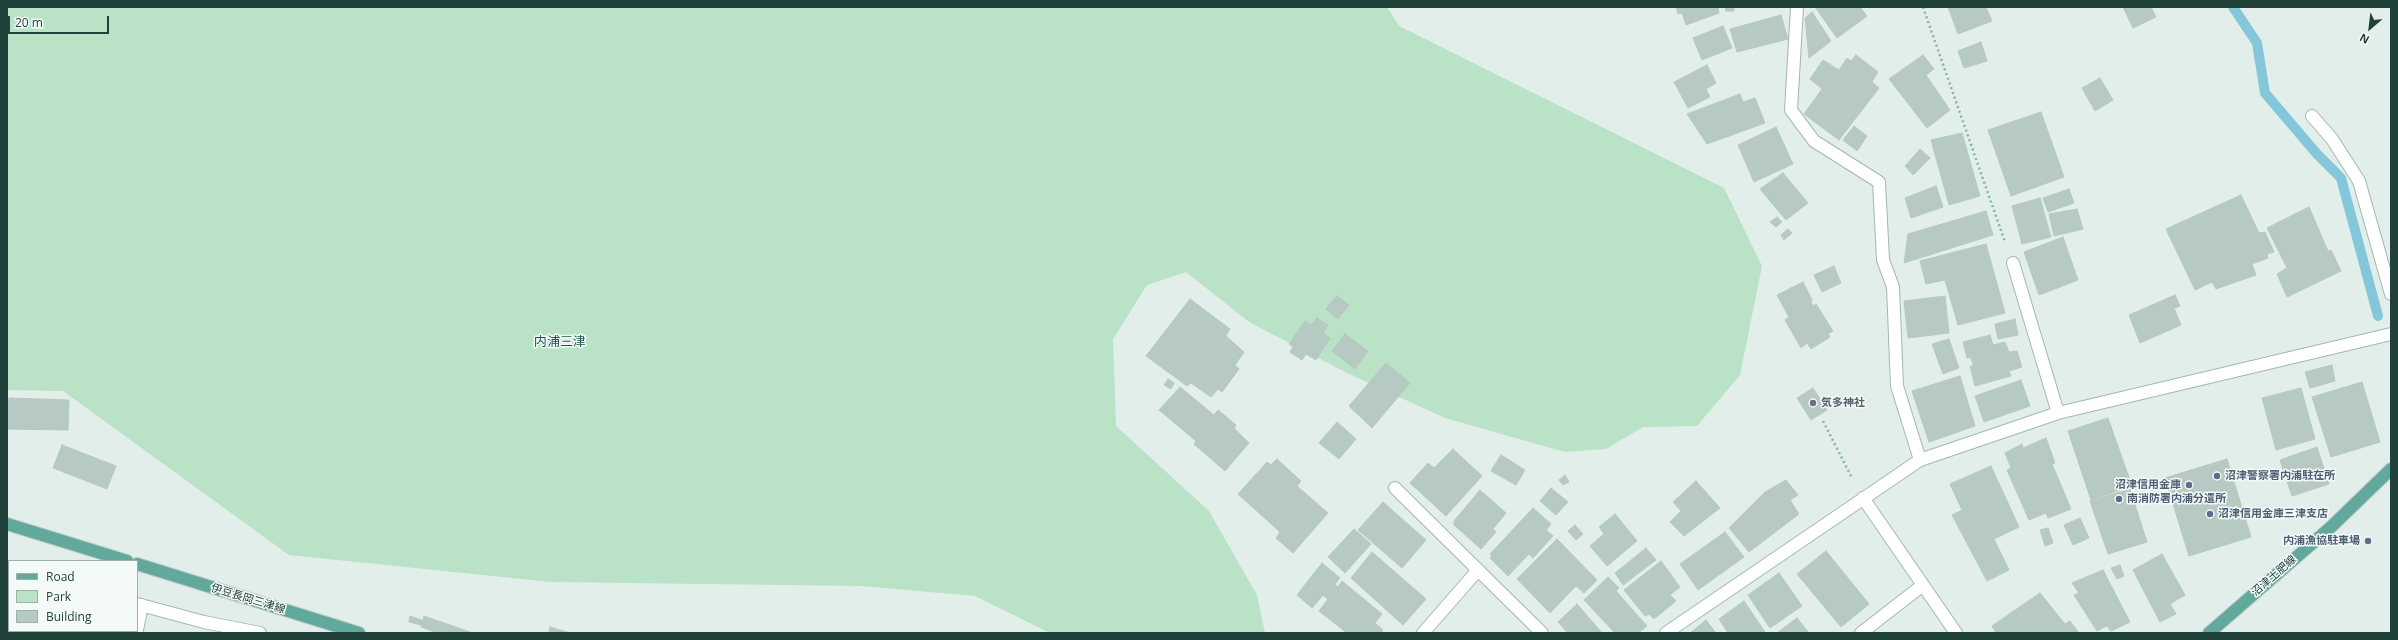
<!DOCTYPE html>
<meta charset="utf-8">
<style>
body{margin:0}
#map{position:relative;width:2398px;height:640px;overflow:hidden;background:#e2eeea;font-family:"Open Sans",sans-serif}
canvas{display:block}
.frame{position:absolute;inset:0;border:8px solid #20423b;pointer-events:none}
.legend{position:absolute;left:8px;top:560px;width:130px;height:72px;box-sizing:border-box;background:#f3faf7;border:1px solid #9fb0ac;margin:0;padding:5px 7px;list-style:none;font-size:12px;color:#20423b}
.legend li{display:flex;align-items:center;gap:8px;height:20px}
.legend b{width:20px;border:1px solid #9fb0ac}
.north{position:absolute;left:2350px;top:8px;width:40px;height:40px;-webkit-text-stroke:3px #f3faf7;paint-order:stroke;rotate:208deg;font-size:11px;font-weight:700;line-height:16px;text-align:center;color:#20423b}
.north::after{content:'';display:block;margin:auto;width:14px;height:18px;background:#20423b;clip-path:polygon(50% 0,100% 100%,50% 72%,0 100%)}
.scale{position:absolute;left:8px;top:16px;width:101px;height:18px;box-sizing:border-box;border:2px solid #20423b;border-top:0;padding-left:5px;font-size:12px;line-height:14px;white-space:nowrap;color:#20423b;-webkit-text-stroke:3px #f3faf7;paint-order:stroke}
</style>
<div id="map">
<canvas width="2398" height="640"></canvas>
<div class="frame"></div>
<ul class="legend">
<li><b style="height:5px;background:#61a99c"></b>Road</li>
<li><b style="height:11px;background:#b9e2c7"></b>Park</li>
<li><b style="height:11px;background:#b7c9c3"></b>Building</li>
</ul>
<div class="north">N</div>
<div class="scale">20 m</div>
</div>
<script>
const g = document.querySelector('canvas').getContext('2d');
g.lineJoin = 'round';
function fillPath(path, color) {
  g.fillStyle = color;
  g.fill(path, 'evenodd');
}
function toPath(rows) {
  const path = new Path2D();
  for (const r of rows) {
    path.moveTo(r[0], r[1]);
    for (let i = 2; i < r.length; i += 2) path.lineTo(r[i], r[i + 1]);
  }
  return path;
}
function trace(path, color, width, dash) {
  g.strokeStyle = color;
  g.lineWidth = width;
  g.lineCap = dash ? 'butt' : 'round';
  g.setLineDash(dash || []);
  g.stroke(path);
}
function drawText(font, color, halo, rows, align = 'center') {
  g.font = font + ' "Open Sans","Noto Sans JP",sans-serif';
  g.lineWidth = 3;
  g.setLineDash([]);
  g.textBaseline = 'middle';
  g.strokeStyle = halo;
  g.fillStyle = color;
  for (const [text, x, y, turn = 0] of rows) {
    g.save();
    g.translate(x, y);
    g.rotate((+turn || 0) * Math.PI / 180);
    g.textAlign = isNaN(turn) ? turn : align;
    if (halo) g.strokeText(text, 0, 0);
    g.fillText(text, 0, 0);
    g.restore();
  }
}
fillPath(toPath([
 [7,7,1387,7,1399,26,1724,188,1762,266,1740,375,1697,426,1643,427,1606,449,1565,452,1445,418,1347,373,1249,322,1186,272,1147,285,1113,339,1116,426,1209,511,1257,595,1265,633,1050,633,975,596,862,586,551,582,289,555,63,391,7,390]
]), '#b9e2c7');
trace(toPath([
 [2233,7,2257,43,2265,93,2317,154,2341,178,2378,316]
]), '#84c6da', 10);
const building = toPath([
 [1676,7,1718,7,1719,13,1686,25,1682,13,1678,14,1676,7],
 [1725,7,1734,7,1734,11,1726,11,1725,7],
 [1815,7,1860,7,1867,16,1837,38,1815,7],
 [1948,7,1986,7,1992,21,1958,34,1948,7],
 [2123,7,2151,7,2156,17,2133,28,2123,7],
 [1812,12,1831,41,1809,58,1805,18,1812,12],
 [1781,15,1788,39,1737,52,1730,29,1781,15],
 [1723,26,1732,48,1702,60,1693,38,1723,26],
 [1981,42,1987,61,1964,68,1958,51,1981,42],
 [1856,55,1878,72,1872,82,1879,88,1839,140,1804,114,1822,89,1810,79,1823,60,1839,70,1847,58,1851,61,1856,55],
 [1923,55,1934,69,1926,75,1950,110,1927,128,1889,79,1923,55],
 [1707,65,1716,83,1706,89,1710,97,1688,108,1674,82,1707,65],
 [2100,78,2113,100,2095,111,2082,88,2100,78],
 [1740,94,1743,102,1755,98,1765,123,1707,144,1687,114,1740,94],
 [2041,112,2064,177,2011,196,1988,130,2041,112],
 [1854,126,1867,136,1857,151,1843,140,1854,126],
 [1776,127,1793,164,1754,182,1738,145,1776,127],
 [1962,133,1980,196,1949,205,1931,140,1962,133],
 [1920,149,1930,158,1913,175,1905,166,1920,149],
 [1783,173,1808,203,1786,220,1760,189,1783,173],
 [1936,186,1943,207,1911,218,1905,198,1936,186],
 [2069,189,2074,203,2048,212,2043,198,2069,189],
 [2241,195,2259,233,2265,232,2274,252,2267,254,2268,258,2252,264,2256,275,2216,289,2212,282,2195,290,2166,229,2241,195],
 [2040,198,2051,237,2022,244,2012,206,2040,198],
 [2309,207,2328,251,2331,250,2341,271,2287,297,2277,274,2287,268,2267,228,2309,207],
 [2077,209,2083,229,2054,236,2049,214,2077,209],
 [1986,211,1993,235,1904,263,1908,234,1986,211],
 [1777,217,1782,222,1776,227,1770,222,1777,217],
 [1788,229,1792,233,1784,240,1781,235,1788,229],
 [2063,237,2078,280,2039,295,2024,252,2063,237],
 [1986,244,2005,313,1958,325,1945,280,1926,284,1920,261,1986,244],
 [1834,266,1841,283,1822,292,1814,275,1834,266],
 [1803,282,1812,300,1811,302,1813,306,1816,304,1833,331,1828,334,1830,337,1811,349,1807,343,1801,348,1785,320,1789,317,1777,295,1803,282],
 [2175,295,2180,306,2174,308,2181,325,2140,343,2129,315,2175,295],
 [1337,296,1349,305,1338,319,1326,309,1337,296],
 [1945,296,1949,333,1908,338,1904,301,1945,296],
 [1190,299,1230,329,1226,336,1244,352,1235,365,1239,369,1222,392,1218,389,1211,397,1191,383,1187,386,1146,356,1190,299],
 [1317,318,1328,325,1323,333,1330,338,1316,360,1306,354,1302,360,1290,352,1293,347,1289,344,1305,321,1312,325,1317,318],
 [2015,319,2018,335,1998,339,1995,324,2015,319],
 [1345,334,1368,351,1355,369,1332,351,1345,334],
 [1990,335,1993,345,2005,342,2009,352,2017,351,2022,367,2009,371,2011,376,1975,386,1970,366,1974,366,1970,357,1967,358,1963,342,1990,335],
 [1949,339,1959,368,1943,374,1932,344,1949,339],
 [1386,363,1410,383,1372,428,1349,406,1386,363],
 [2332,365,2335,381,2310,388,2305,372,2332,365],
 [1960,376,1975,426,1929,442,1912,391,1960,376],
 [1168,379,1174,383,1171,389,1164,385,1168,379],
 [2021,380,2030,406,1984,422,1975,396,2021,380],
 [2362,382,2380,442,2331,457,2312,397,2362,382],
 [1180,387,1214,415,1218,410,1236,425,1234,428,1249,443,1225,471,1194,444,1196,441,1159,410,1180,387],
 [1813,388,1827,410,1811,420,1797,398,1813,388],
 [2301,388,2315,439,2276,450,2262,398,2301,388],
 [9,398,69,400,68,430,7,429,9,398],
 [2108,418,2132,486,2091,500,2068,431,2108,418],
 [1337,422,1356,439,1339,459,1319,443,1337,422],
 [2046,438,2055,463,2052,464,2071,509,2048,518,2046,513,2029,520,2007,470,2011,468,2005,453,2022,444,2023,448,2046,438],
 [62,445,116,466,107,489,53,468,62,445],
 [2317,447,2329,484,2292,496,2280,460,2317,447],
 [1453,449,1482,476,1446,516,1410,483,1428,463,1434,468,1453,449],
 [1501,455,1525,470,1516,485,1491,471,1501,455],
 [1277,459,1301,481,1297,486,1328,513,1293,553,1276,538,1280,532,1238,494,1267,462,1271,465,1277,459],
 [2227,459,2251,537,2189,556,2165,478,2227,459],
 [1991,466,2019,527,1994,539,2009,570,1987,581,1952,515,1962,510,1950,484,1991,466],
 [1565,475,1569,482,1563,485,1559,480,1565,475],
 [1786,480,1798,495,1790,500,1799,514,1749,552,1729,528,1765,492,1786,480],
 [1696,481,1720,508,1684,536,1670,522,1681,511,1673,502,1696,481],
 [1551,488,1568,502,1556,515,1540,501,1551,488],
 [2130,489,2147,542,2108,554,2090,501,2130,489],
 [1480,490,1506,513,1493,529,1496,532,1481,549,1454,525,1454,521,1480,490],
 [1383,502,1426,540,1402,568,1358,530,1383,502],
 [1533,508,1551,524,1546,530,1553,536,1533,558,1529,554,1508,576,1490,558,1492,556,1490,554,1533,508],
 [1615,514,1637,541,1607,566,1590,546,1604,534,1599,527,1615,514],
 [2080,518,2089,538,2073,545,2064,525,2080,518],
 [1575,525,1583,534,1576,540,1568,531,1575,525],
 [2048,528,2053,543,2045,546,2040,530,2048,528],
 [1354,529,1371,544,1345,573,1328,557,1354,529],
 [1725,532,1744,557,1698,590,1680,564,1725,532],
 [1557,539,1597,580,1584,593,1576,586,1550,613,1517,579,1557,539],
 [1646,548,1656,560,1623,585,1615,573,1646,548],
 [1826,551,1869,604,1841,627,1797,574,1826,551],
 [1372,552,1426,599,1403,625,1351,578,1372,552],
 [2162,554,2185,595,2170,604,2176,614,2160,622,2133,570,2162,554],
 [1661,561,1680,587,1670,595,1676,601,1654,619,1649,614,1645,616,1624,590,1661,561],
 [1322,563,1340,578,1335,584,1338,587,1342,581,1382,614,1375,623,1383,630,1381,633,1347,633,1319,611,1328,599,1323,595,1312,608,1297,595,1322,563],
 [2120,565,2124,576,2117,579,2111,568,2120,565],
 [2103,570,2130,622,2111,631,2107,626,2097,631,2074,595,2079,593,2072,583,2103,570],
 [1779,573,1802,606,1770,628,1748,595,1779,573],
 [1608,577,1619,588,1616,591,1647,626,1638,633,1615,633,1584,600,1608,577],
 [2040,593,2065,624,2070,621,2079,633,1996,633,1992,626,2040,593],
 [1744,601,1765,632,1763,633,1728,633,1719,619,1744,601],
 [1577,604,1602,633,1568,633,1558,622,1577,604],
 [9,608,9,631,35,631,34,633,7,633,9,608],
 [410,616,422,620,421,625,409,622,410,616],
 [424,616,473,633,438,633,421,627,424,616],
 [1797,618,1809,633,1777,633,1797,618],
 [1706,620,1716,633,1690,633,1706,620],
 [550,627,570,633,549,633,550,627],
 [47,631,76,631,75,633,46,633,47,631],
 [90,631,127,631,127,633,90,633,90,631]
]);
fillPath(building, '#b7c9c3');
trace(building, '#b4c9c1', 1);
const minor = toPath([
 [1797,7,1791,110,1814,141,1879,182,1883,260,1893,287,1897,386,1920,460],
 [2312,116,2332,139,2359,181,2391,294],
 [2013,263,2058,413],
 [1395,488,1478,570],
 [1863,498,1956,633],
 [7,567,9,568],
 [137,604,204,622,260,633],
 [137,630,142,605],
 [1423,633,1478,570,1542,633],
 [1666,633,1920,460,2058,413,2391,334],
 [1861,633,1923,585]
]);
const major = toPath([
 [7,524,127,561],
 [137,564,359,633],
 [2209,633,2331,527,2391,469]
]);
trace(minor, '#a4b7b2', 14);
trace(major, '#c1cac8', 14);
trace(toPath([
 [1923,7,2005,242],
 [1823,421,1852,478]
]), '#7fb6a8', 2.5, [2, 3]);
trace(minor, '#fff', 12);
trace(major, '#61a99c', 12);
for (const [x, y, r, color] of [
 [1813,403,4,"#6b7280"],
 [2217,476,4,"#5c6f8a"],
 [2189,485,4,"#5c6f8a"],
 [2119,499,4,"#5c6f8a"],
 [2210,514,4,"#5c6f8a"],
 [2368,541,4,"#5c6f8a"]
]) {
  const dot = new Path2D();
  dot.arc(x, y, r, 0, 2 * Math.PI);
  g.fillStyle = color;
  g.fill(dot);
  trace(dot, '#f3faf7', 1.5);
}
drawText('bold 11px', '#5b616d', '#f3faf7', [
 ["気多神社",1821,403]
], 'left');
drawText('bold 11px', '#4e5e75', '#f3faf7', [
 ["沼津警察署内浦駐在所",2225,476],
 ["沼津信用金庫",2181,485,"right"],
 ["南消防署内浦分遣所",2127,499],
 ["沼津信用金庫三津支店",2218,514],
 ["内浦漁協駐車場",2360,541,"right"]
], 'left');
drawText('11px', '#20423b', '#f3faf7', [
 ["沼津土肥線",2274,576,-41],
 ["伊豆長岡三津線",248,599,17]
]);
drawText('13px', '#19574c', '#f3faf7', [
 ["内浦三津",560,342]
]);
</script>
